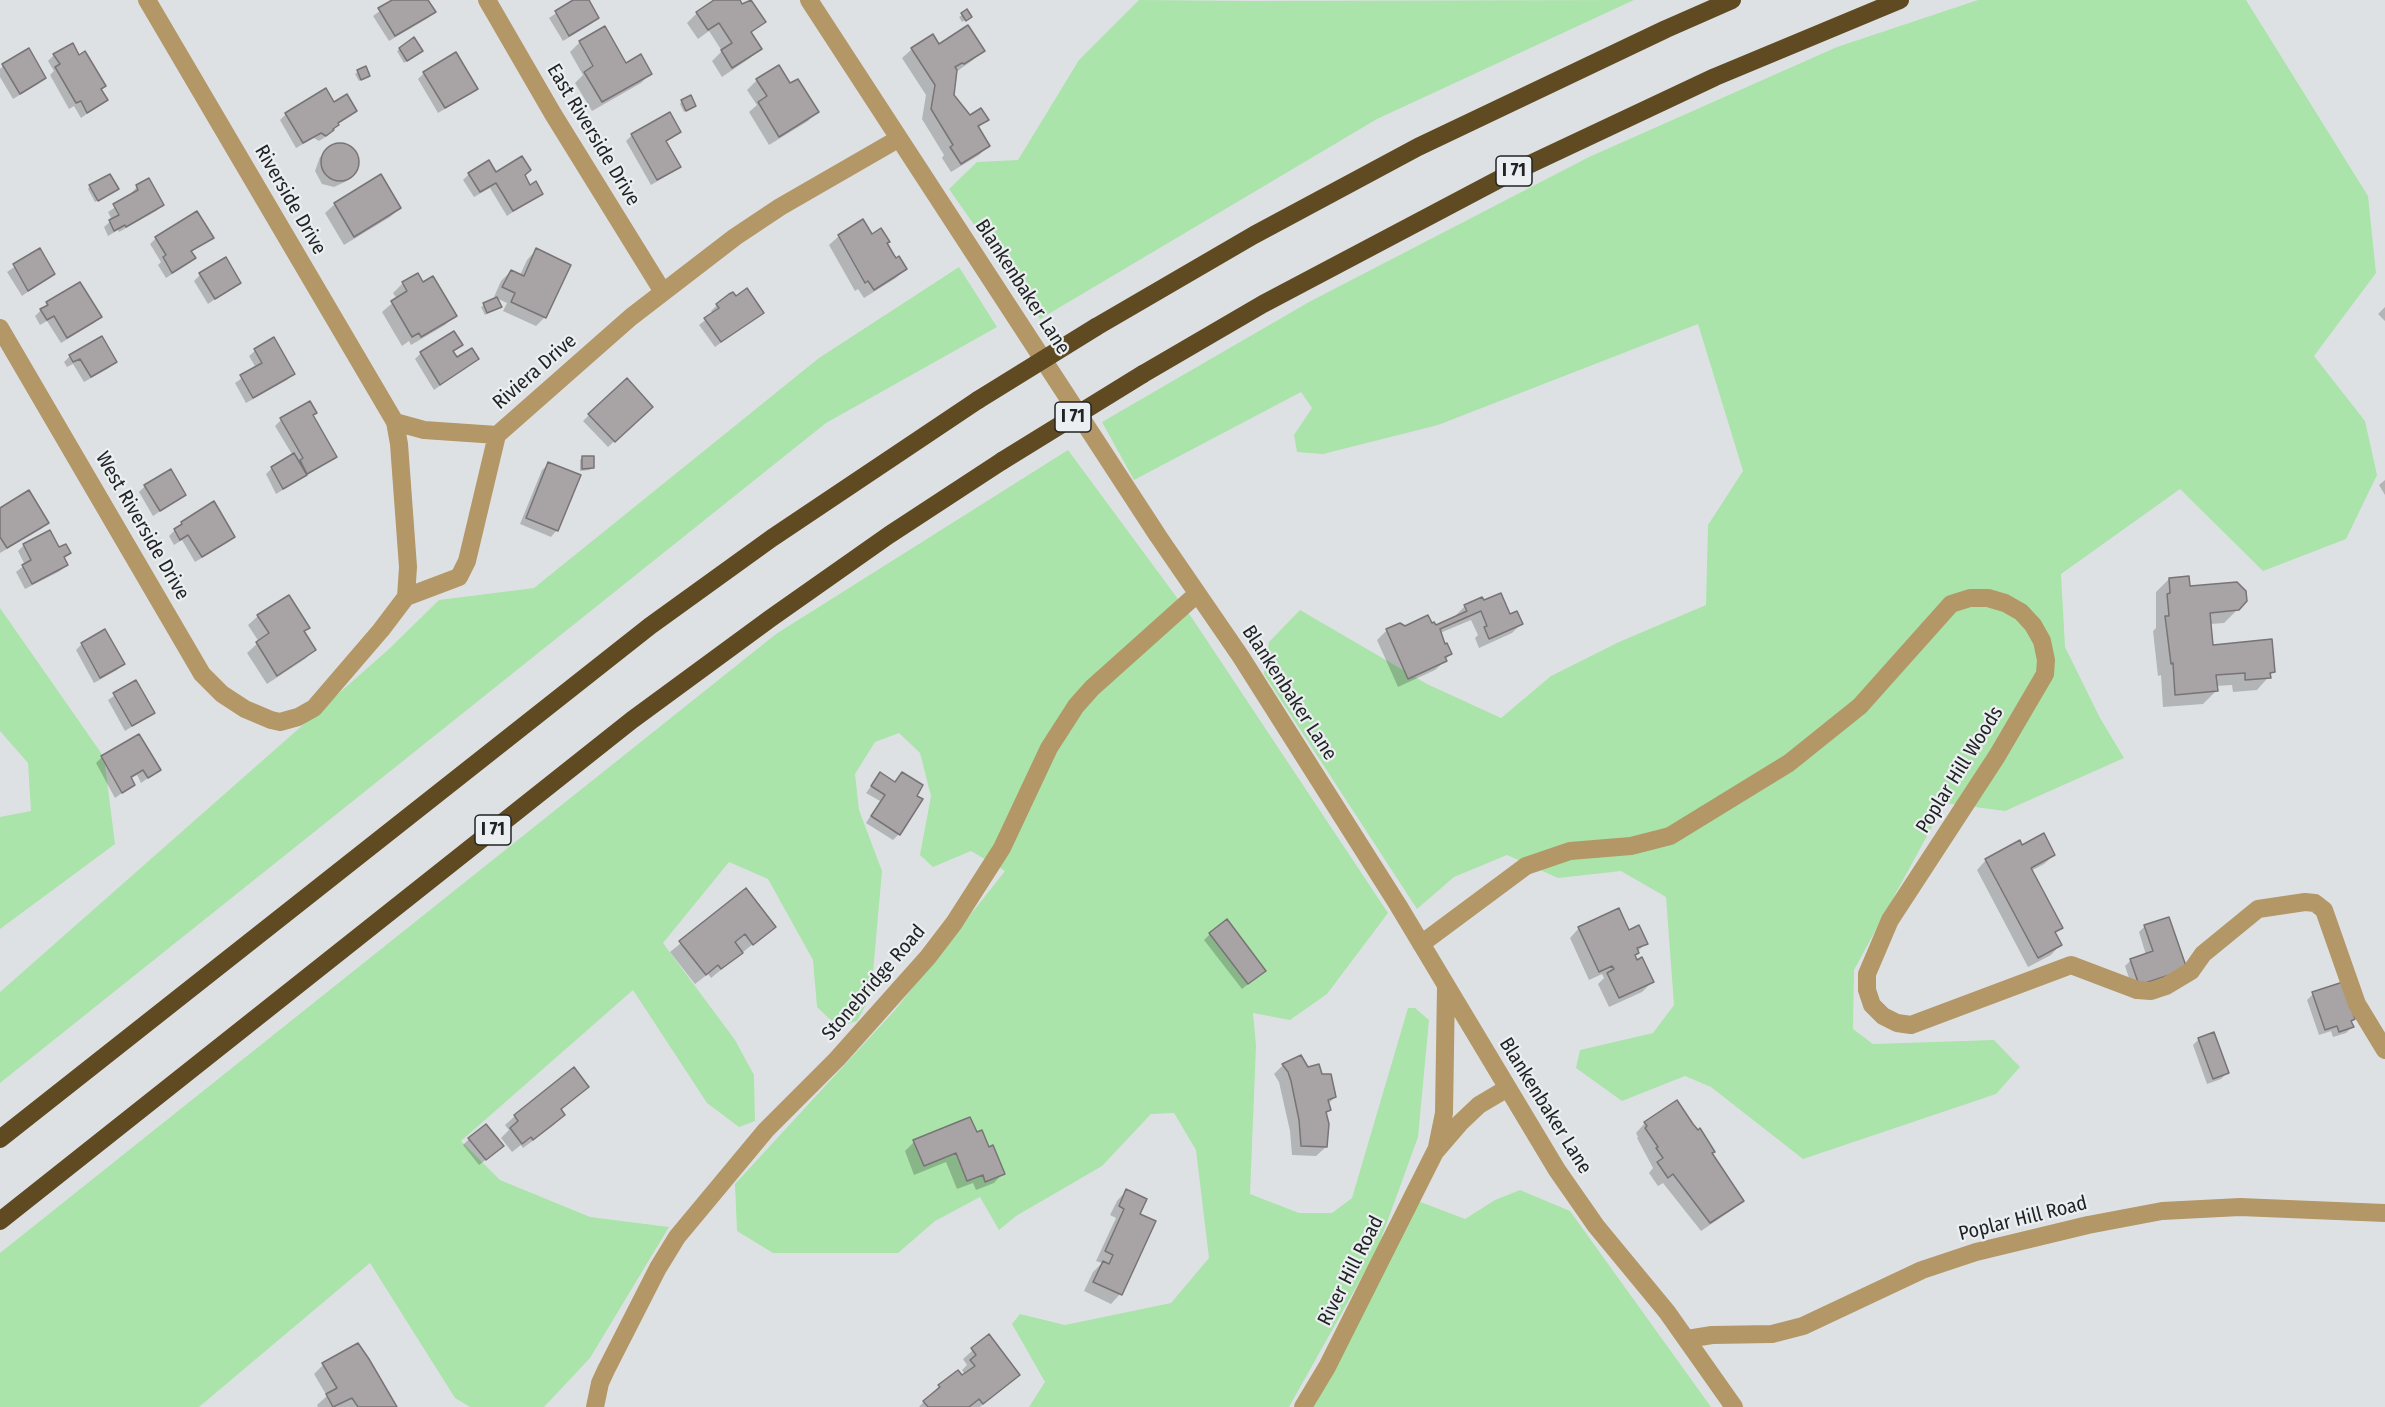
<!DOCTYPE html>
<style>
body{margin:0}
canvas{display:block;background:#dee1e4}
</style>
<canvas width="2385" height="1407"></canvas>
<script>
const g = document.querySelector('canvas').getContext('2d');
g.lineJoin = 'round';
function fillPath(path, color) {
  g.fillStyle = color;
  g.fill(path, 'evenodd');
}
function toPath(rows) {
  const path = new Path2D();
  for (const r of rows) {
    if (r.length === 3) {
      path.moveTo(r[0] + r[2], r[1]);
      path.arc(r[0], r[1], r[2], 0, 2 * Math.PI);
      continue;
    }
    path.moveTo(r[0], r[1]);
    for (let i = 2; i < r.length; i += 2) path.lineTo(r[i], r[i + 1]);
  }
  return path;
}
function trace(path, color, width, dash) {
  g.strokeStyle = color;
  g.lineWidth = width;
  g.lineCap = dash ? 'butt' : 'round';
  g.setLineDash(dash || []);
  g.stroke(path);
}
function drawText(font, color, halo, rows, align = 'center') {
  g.font = font + ' "Fira Sans Condensed",sans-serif';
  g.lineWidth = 4.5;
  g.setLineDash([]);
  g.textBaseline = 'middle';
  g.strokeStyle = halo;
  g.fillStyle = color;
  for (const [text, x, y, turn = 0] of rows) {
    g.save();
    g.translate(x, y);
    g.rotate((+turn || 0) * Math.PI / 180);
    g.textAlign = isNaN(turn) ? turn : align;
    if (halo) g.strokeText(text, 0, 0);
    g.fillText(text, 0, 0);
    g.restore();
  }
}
fillPath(toPath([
 [1139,0,1249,1,1634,0,1377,119,1040,319,949,189,977,162,1018,160,1079,60],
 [1978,0,2246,0,2368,196,2376,273,2314,356,2365,421,2377,475,2346,539,2263,571,2180,489,2061,574,2065,647,2100,718,2124,758,2005,811,1945,803,1854,970,1853,1029,1873,1044,1994,1040,2020,1067,1996,1094,1803,1159,1711,1087,1685,1076,1622,1101,1576,1068,1580,1050,1653,1033,1674,1005,1666,897,1621,871,1558,878,1507,855,1454,877,1417,909,1264,674,1269,642,1300,610,1427,684,1501,718,1551,676,1619,642,1706,605,1708,525,1743,471,1698,324,1438,425,1323,454,1297,452,1294,435,1312,408,1301,392,1134,480,1102,422,1309,302,1589,157,1837,47],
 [959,267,997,327,826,423,0,1083,0,992,389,649,439,600,534,588,819,358],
 [1068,450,1192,618,1388,913,1327,994,1290,1020,1253,1013,1256,1046,1250,1194,1299,1213,1332,1213,1352,1198,1408,1008,1415,1008,1429,1020,1418,1137,1377,1250,1289,1407,1029,1407,1045,1382,1012,1324,1020,1314,1065,1325,1171,1303,1209,1258,1196,1150,1174,1113,1151,1114,1102,1166,1016,1216,999,1230,980,1197,935,1221,898,1253,773,1253,737,1231,735,1184,895,1010,1005,871,971,851,933,867,920,855,931,796,920,753,899,733,875,742,855,774,859,810,882,871,871,995,857,1021,838,1027,817,1007,813,960,768,879,729,862,663,943,735,1040,754,1075,755,1121,739,1127,707,1103,633,990,461,1141,500,1180,590,1217,669,1227,590,1358,544,1407,470,1407,455,1398,370,1263,199,1407,0,1407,0,1253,776,634],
 [0,608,104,757,115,844,0,929,0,817,31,811,28,763,0,731],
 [1520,1190,1570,1211,1711,1407,1308,1407,1418,1201,1465,1219,1495,1200]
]), '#aae4aa');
fillPath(toPath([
 [395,0,426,0,434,12,428,18,389,41,373,16],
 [576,0,587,0,597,18,591,24,563,41,549,18],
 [717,0,738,0,742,6,764,22,745,37,755,31,750,34,760,49,750,58,722,77,712,61,722,51,709,31,698,39,687,23,697,13],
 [967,12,967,19,962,22,959,17],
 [604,28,625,65,651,73,641,83,592,111,575,83,583,75,570,52,580,42],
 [414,39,419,53,404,63,397,51],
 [938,46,983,50,973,60,956,72,953,96,969,117,987,119,977,129,988,146,979,155,951,172,942,158,944,155,922,119,926,95,902,58,912,49],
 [54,55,100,90,106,100,81,118,74,106,69,109,50,75,54,71,48,61],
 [455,55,476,88,470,94,438,113,418,79,424,73],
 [3,66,45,78,38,84,13,99,0,77,0,69],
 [778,67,790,86,817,112,808,121,769,145,749,112,757,105,747,90,757,80],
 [358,72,368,75,359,81,355,74],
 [682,101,694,106,684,112,680,104],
 [334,104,355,111,337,124,327,136,319,141,314,138,296,148,280,120,286,114],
 [679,132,665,142,679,166,673,172,651,185,626,141,632,135],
 [339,144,352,149,358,161,354,174,347,181,334,187,322,184,315,171,320,157,326,151],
 [469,174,523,176,530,187,541,193,507,216,490,188,474,197,463,180],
 [148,180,162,205,156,211,119,232,118,230,108,236,104,227,112,220,108,212,132,196,131,193,137,187],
 [90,186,114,191,95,202,88,189],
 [335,204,400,208,390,217,344,245,325,213],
 [839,236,872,236,885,244,892,256,905,269,896,278,864,298,858,289,855,291,829,245],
 [212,237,191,252,194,258,188,264,166,278,158,265,161,262,150,244,156,238],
 [39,250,53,274,22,296,7,272],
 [536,250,545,317,536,326,503,311,507,303,494,297,501,281,511,271,520,275,527,260],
 [200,275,239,283,208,304,194,281],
 [403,283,423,284,455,316,445,325,411,345,409,341,402,346,382,312,397,299,393,293],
 [80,284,100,317,94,323,61,343,47,321,40,325,35,316,47,304],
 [735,298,762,313,715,347,699,325,713,314,711,311,717,305],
 [496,299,500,307,485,315,481,307],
 [2385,307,2385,321,2378,314],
 [461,345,452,353,456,359,477,359,434,390,415,359,421,353],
 [256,350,293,374,287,380,246,403,235,383,256,368,249,356],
 [70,356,115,362,109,368,84,382,73,364,67,367,64,362],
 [309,403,315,413,312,417,335,456,329,462,276,494,266,474,272,468,293,456,275,426,281,420],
 [645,413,608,447,583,421,589,415],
 [582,458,592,468,589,470,580,471,580,460],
 [549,464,557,530,551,537,520,524,542,470],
 [2385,480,2385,495,2379,485],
 [145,486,184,495,153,516,139,492],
 [0,510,47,523,41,529,0,553],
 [182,523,234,537,227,543,195,562,182,540,174,545,169,536],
 [24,545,69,553,63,559,66,565,60,571,25,589,16,572,25,565,18,551],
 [2169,579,2238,609,2224,623,2210,624,2211,647,2273,672,2257,690,2233,692,2232,685,2216,686,2216,691,2203,704,2163,707,2161,675,2158,676,2153,631,2156,628,2156,592],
 [1465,606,1510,616,1521,624,1512,633,1479,648,1475,638,1478,635,1471,620,1440,633,1444,647,1450,654,1445,661,1435,670,1398,687,1377,640,1387,630,1405,627,1435,627,1457,618,1456,615],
 [258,616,308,627,303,632,314,650,305,659,267,684,247,653,259,642,248,625],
 [82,644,123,664,117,670,94,683,76,650],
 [135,682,153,713,125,731,108,700],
 [102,757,159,770,141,783,137,775,130,779,133,785,115,798,96,763],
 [902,773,899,834,893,840,866,823,880,801,866,793,880,774,894,783],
 [2022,847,2054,855,2044,864,2031,871,2061,928,2054,934,2060,945,2051,955,2028,967,1977,870,1986,860],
 [746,890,774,927,711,978,708,974,695,984,670,952],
 [2145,926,2185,968,2133,990,2125,966,2131,960,2146,955,2139,932],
 [1579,928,1628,932,1646,943,1633,956,1652,982,1642,992,1609,1007,1598,984,1604,978,1602,974,1589,980,1570,938],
 [1210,934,1258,976,1242,989,1204,940],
 [2313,994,2354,1019,2351,1023,2352,1027,2346,1033,2333,1037,2331,1031,2319,1035,2307,1000],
 [2199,1039,2227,1073,2221,1079,2207,1084,2193,1045],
 [1283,1065,1307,1069,1321,1076,1335,1097,1328,1104,1329,1110,1325,1115,1326,1147,1316,1156,1292,1155,1290,1131,1279,1082,1274,1074],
 [587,1087,560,1111,563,1115,554,1125,523,1148,521,1145,512,1152,501,1138,509,1130,505,1125,515,1116],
 [1645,1123,1711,1154,1742,1201,1732,1210,1701,1231,1663,1183,1658,1186,1649,1173,1653,1168,1637,1138,1638,1137,1636,1133],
 [976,1134,1003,1173,994,1183,976,1190,973,1183,957,1189,946,1162,914,1175,905,1151,914,1142],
 [469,1139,496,1152,479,1165,463,1145],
 [1126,1191,1138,1214,1120,1294,1111,1304,1084,1291,1093,1272,1102,1263,1096,1261,1116,1218,1110,1215,1117,1201],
 [989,1336,1018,1375,980,1407,919,1407,939,1386,965,1375,962,1370,967,1365,963,1359],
 [323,1365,395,1407,318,1407,317,1405,327,1396,314,1374]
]), '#0003');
const building = toPath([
 [392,0,428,0,436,12,395,36,378,8,392,0],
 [573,0,589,0,599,18,569,36,555,11,573,0],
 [714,0,740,0,742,4,751,0,766,22,751,32,762,49,732,68,721,50,732,43,719,23,708,30,696,12,714,0],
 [967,9,972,17,966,21,961,13,967,9],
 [968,25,985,51,964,64,962,63,955,67,957,70,954,95,970,115,981,108,989,120,978,126,990,146,961,164,950,147,953,145,931,109,935,85,911,48,933,34,939,44,968,25],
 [605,26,626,63,641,54,652,74,602,102,584,72,593,66,579,41,605,26],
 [414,37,423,51,407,61,399,48,414,37],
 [73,43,79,55,85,51,106,86,101,89,108,100,87,113,81,101,76,103,55,67,60,64,53,54,73,43],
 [29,48,46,78,20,94,2,64,29,48],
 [456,52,478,89,445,108,423,72,456,52],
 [779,65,790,83,798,79,819,112,779,137,758,102,767,96,756,79,779,65],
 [366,66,370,76,361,80,357,70,366,66],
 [326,88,334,102,347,94,357,111,338,123,339,125,333,129,334,130,326,136,321,133,303,143,285,113,326,88],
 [691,95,696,106,686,111,681,100,691,95],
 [670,112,681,132,666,141,681,167,657,180,631,134,670,112],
 [340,162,19],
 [522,156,531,170,525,175,530,185,536,181,543,194,513,211,496,183,480,192,468,173,489,160,496,172,522,156],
 [110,174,119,189,98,201,89,185,110,174],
 [381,174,401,208,354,237,334,203,381,174],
 [149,178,164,205,126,227,125,225,114,231,109,220,119,215,113,204,138,190,136,185,149,178],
 [197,211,214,238,191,251,196,258,172,273,163,257,166,255,155,237,197,211],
 [863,219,872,234,881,228,890,242,887,243,894,255,896,258,899,256,907,269,874,290,868,281,865,283,838,235,863,219],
 [40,248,55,274,28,291,13,264,40,248],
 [536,248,571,265,546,318,511,302,515,293,502,287,511,270,524,276,536,248],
 [226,257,241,283,215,299,199,273,226,257],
 [418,273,423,282,433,276,457,316,421,337,419,333,412,337,391,301,407,291,402,282,418,273],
 [80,282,102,317,67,338,54,316,47,320,40,309,48,305,46,302,80,282],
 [747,288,764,313,721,342,704,318,719,308,716,304,729,294,733,292,736,296,747,288],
 [497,297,502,307,487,313,483,303,497,297],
 [454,331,463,345,453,351,457,357,472,348,479,359,440,385,420,352,454,331],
 [102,336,117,362,91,377,80,359,73,362,69,355,102,336],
 [274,337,295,374,253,398,240,375,262,363,254,349,274,337],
 [627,378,653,407,615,442,588,414,627,378],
 [310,401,317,413,313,415,337,457,307,474,300,460,303,458,280,418,310,401],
 [294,453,307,475,283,489,271,467,294,453],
 [582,456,594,456,594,468,582,469,582,456],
 [548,462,581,475,558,531,526,518,548,462],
 [171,469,186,495,160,511,144,485,171,469],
 [29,490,49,523,7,548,0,537,0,508,29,490],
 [214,501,235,537,202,557,188,535,180,540,174,529,182,524,181,522,214,501],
 [50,530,59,547,66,544,71,553,64,557,68,565,32,584,22,565,31,560,23,544,50,530],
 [2189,576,2190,586,2237,582,2246,591,2247,601,2239,610,2210,613,2213,645,2272,639,2275,672,2270,673,2271,678,2245,680,2245,673,2216,675,2218,691,2175,695,2173,663,2171,664,2165,616,2169,616,2167,594,2170,593,2169,578,2189,576],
 [1501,593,1510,614,1517,611,1523,624,1489,639,1484,627,1487,626,1481,611,1440,629,1445,644,1447,643,1452,654,1445,657,1447,661,1408,679,1386,629,1400,623,1405,626,1428,615,1432,623,1434,622,1436,625,1467,611,1464,605,1482,597,1484,600,1501,593],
 [289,595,310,628,304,631,316,650,277,676,256,642,269,633,257,615,289,595],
 [105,629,125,664,100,678,81,643,105,629],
 [136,680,155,713,132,726,113,693,136,680],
 [139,734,161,770,148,778,143,770,131,777,135,785,122,793,101,756,139,734],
 [880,772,895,782,902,772,923,785,917,796,923,799,900,835,871,816,885,795,871,786,880,772],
 [2044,833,2055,855,2031,868,2063,928,2055,932,2062,945,2038,958,1985,859,2020,840,2022,845,2044,833],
 [746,888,776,927,753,945,745,934,735,942,743,953,721,969,718,965,706,975,679,941,746,888],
 [1619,908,1629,930,1639,925,1640,927,1648,944,1637,948,1639,953,1635,955,1637,960,1642,957,1654,982,1619,998,1607,973,1614,969,1612,966,1599,972,1578,927,1619,908],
 [2169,917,2187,969,2139,985,2130,959,2153,951,2144,925,2169,917],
 [1227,919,1266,971,1248,984,1209,933,1227,919],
 [2343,982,2355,1019,2351,1021,2354,1027,2339,1032,2337,1026,2325,1030,2312,992,2343,982],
 [2214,1032,2229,1073,2213,1079,2198,1038,2214,1032],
 [1301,1055,1308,1067,1319,1064,1322,1074,1331,1074,1336,1097,1328,1100,1331,1110,1326,1112,1329,1124,1327,1147,1301,1146,1299,1120,1291,1081,1288,1072,1282,1064,1301,1055],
 [574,1067,589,1087,561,1109,565,1115,533,1140,531,1137,522,1144,510,1128,518,1121,514,1115,574,1067],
 [1677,1100,1693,1124,1698,1130,1700,1128,1715,1152,1712,1153,1744,1201,1710,1223,1673,1174,1668,1178,1657,1162,1663,1158,1656,1148,1658,1147,1645,1128,1647,1126,1644,1122,1677,1100],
 [970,1117,977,1132,982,1130,989,1147,993,1145,1005,1174,985,1182,983,1175,967,1181,956,1153,924,1166,913,1140,970,1117],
 [486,1124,504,1146,486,1160,468,1138,486,1124],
 [1126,1189,1147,1199,1140,1214,1156,1221,1122,1295,1093,1282,1103,1261,1109,1264,1113,1255,1105,1251,1124,1209,1119,1206,1126,1189],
 [989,1334,1020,1375,983,1404,979,1399,969,1407,928,1407,923,1401,940,1387,938,1385,958,1370,962,1375,975,1366,970,1360,976,1355,971,1348,989,1334],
 [358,1343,369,1359,397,1407,358,1407,352,1398,333,1407,326,1394,337,1388,322,1363,358,1343]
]);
fillPath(building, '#a8a4a5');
trace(building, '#787476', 1.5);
trace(toPath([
 [147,0,395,422,399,444,408,567,406,597],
 [487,0,553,114,663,292],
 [809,0,1158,536,1241,657,1398,905,1557,1170,1596,1226,1667,1312,1734,1407],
 [0,328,202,674,222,694,245,709,271,720,280,722,298,717,314,708,381,630,406,597,459,577,467,561,497,435,631,317,735,237,780,207,898,139],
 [395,422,424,430,497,435],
 [1421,944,1526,866,1570,851,1631,846,1670,836,1789,763,1860,706,1951,604,1970,598,1988,598,2005,603,2021,612,2033,625,2042,641,2046,660,2045,674,1997,756,1890,920,1867,974,1867,990,1872,1005,1883,1016,1897,1023,1911,1025,2071,965,2137,990,2151,991,2166,986,2191,971,2203,954,2258,909,2305,902,2315,903,2324,910,2357,1004,2385,1050],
 [1437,1147,1444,1113,1446,987],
 [1687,1339,1712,1335,1772,1334,1803,1326,1922,1270,1976,1252,2088,1225,2162,1211,2240,1207,2385,1213],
 [595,1407,600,1383,606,1370,658,1268,677,1237,766,1130,837,1059,928,957,954,923,1002,848,1049,748,1076,706,1092,688,1197,594],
 [1303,1407,1327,1367,1435,1152,1460,1123,1479,1105,1506,1089]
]), '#b39767', 18);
trace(toPath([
 [1096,327,1254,235,1418,147,1666,29,1732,0],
 [1143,374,1263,304,1509,174,1715,77,1900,0],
 [0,1139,650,626,772,538,978,400],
 [0,1221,632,720,771,618,889,535,1002,461]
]), '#604a21', 18);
trace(toPath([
 [978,400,1096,327],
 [1002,461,1143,374]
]), '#604a21', 18);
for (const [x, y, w] of [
 [1514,171,36],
 [1073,417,36],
 [493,830,36]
]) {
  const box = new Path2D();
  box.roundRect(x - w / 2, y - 15, w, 30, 4.5);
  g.fillStyle = '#ebeff1';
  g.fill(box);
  trace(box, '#222324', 1.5);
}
drawText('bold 18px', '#222324', null, [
 ["I 71",1514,171],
 ["I 71",1073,417],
 ["I 71",493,830]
]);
drawText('20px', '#222324', '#ebeff1', [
 ["East Riverside Drive",593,135,59],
 ["Riverside Drive",290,200,60],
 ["Blankenbaker Lane",1022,287,57],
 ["Riviera Drive",535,372,-41],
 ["West Riverside Drive",142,526,60],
 ["Blankenbaker Lane",1289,693,57],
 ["Poplar Hill Woods",1960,770,-58],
 ["Stonebridge Road",874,983,-49],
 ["Blankenbaker Lane",1545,1106,58],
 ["Poplar Hill Road",2023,1219,-14],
 ["River Hill Road",1351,1271,-63]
]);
</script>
